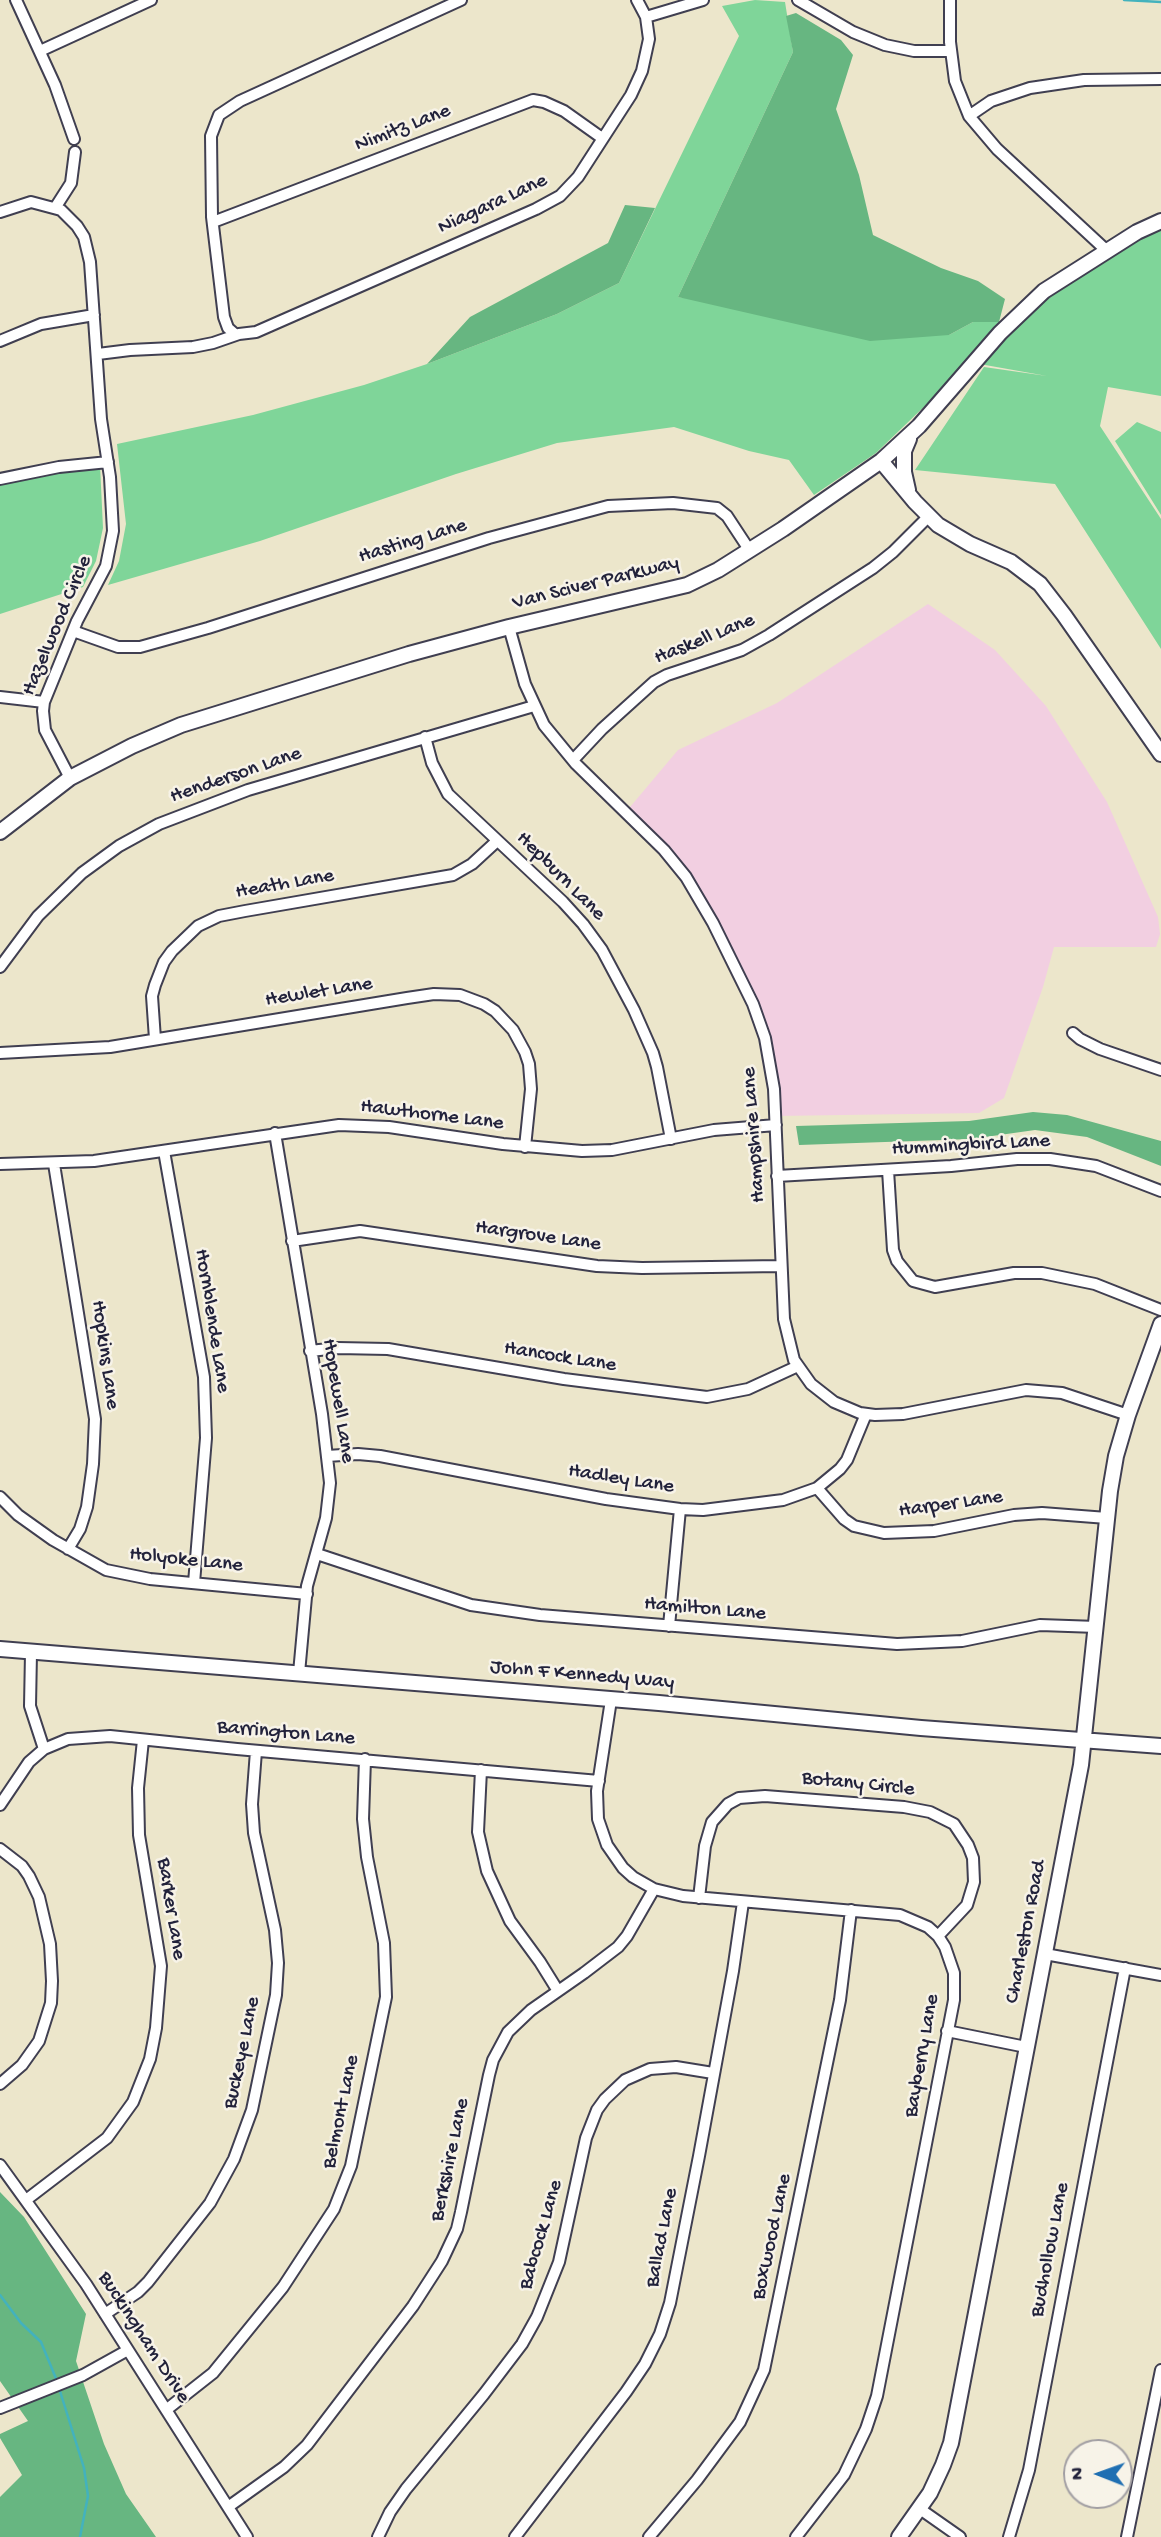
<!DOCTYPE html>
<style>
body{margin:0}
#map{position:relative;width:1161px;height:2537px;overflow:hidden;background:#ece6cb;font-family:"Gochi Hand",sans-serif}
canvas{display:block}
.north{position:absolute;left:1063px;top:2439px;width:70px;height:70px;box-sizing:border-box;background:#f7f3e8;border:2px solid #a29fa3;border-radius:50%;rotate:271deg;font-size:19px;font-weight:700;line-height:28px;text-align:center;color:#22223b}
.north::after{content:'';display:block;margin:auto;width:24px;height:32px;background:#1f6fb2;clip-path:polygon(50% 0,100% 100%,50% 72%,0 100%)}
</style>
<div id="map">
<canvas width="1161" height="2537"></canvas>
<div class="north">N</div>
</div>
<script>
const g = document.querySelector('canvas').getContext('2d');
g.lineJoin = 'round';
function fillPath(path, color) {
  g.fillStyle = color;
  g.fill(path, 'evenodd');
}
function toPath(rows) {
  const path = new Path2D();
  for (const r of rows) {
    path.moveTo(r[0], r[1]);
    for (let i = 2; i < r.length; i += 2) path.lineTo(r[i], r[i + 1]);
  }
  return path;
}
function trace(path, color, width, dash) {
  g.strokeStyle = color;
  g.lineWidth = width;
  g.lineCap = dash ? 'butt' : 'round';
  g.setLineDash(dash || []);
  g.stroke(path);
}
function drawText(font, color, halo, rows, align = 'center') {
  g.font = font + ' "Gochi Hand",sans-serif';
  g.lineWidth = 5;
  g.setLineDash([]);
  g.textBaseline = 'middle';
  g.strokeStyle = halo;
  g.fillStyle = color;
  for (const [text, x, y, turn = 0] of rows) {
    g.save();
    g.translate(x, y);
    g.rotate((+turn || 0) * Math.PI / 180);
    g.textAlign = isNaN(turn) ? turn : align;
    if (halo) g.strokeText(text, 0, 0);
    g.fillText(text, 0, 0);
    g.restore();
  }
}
fillPath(toPath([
 [928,604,995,650,1046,706,1107,802,1158,917,1160,934,1156,947,1054,947,1043,987,1004,1098,979,1113,775,1116,765,1038,695,892,625,813,678,750,777,703]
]), '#f2cfe1');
fillPath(toPath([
 [755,0,785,2,793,52,678,297,949,335,973,322,999,322,931,400,876,453,814,495,789,460,749,451,674,427,557,443,456,474,260,541,108,585,119,561,126,524,117,444,253,415,364,385,427,364,557,314,619,283,739,36,722,6],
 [1161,228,1161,396,1108,387,1100,426,1161,519,1161,649,1055,484,915,470,984,367,1047,376,974,363,1109,245],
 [1137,422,1161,432,1161,515,1115,441],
 [100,465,103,528,96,561,83,587,0,614,0,479]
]), '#7fd599');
fillPath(toPath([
 [796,13,841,40,853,55,836,109,859,175,873,235,941,268,978,281,1005,299,999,322,973,322,949,335,870,341,678,297,793,52,786,16],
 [625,205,655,208,619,283,557,314,427,364,470,317,608,243],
 [1033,1112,1067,1115,1161,1141,1161,1166,1087,1137,1035,1130,971,1139,799,1145,796,1126,969,1121],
 [0,2192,24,2217,86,2314,76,2361,104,2444,126,2494,156,2537,0,2537,0,2497,22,2475,0,2438,0,2434,28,2421,0,2381]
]), '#67b681');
trace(toPath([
 [1124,0,1161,2],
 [0,2295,21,2323,41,2342,57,2381],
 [59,2388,84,2468,88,2496,80,2537]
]), '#43b2bd', 2.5);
const minor = toPath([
 [16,0,55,85,74,139],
 [798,0,853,32,885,45,914,51,951,51],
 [950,0,950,42,955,81,969,116,997,149,1107,251],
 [646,17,703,0],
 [40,51,151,0],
 [969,116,991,101,1030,88,1084,80,1161,79],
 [55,208,71,183,75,152],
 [0,212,31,202,61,210,77,226,84,237,90,262,101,419,110,477,113,531,106,566,77,621,44,702,43,711,45,730,70,778],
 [213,222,533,100,544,102,564,111,602,138],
 [236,335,228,328,224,317,212,217,211,136,219,115,240,101,461,0],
 [0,341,41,324,94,315],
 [98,354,130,350,193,347,213,343,239,334,256,332,536,209,560,196,578,177,631,95,642,71,649,39,646,17,637,0],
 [0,479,59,467,108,462],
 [509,627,525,684,544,725,576,764,664,850,686,877,713,923,753,1004,765,1038,774,1089,784,1319,794,1360,811,1384,834,1402,860,1413,875,1415,903,1414,1026,1390,1062,1393,1128,1415],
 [73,631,118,647,140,647,208,628,489,538,608,506,673,503,717,508,727,516,750,551],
 [0,697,44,702],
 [425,737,432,763,448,794,563,902,583,924,602,950,634,1010,653,1053,657,1067,671,1139],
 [573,760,602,729,654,682,667,675,742,650,769,635,873,568,893,552,928,517],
 [0,967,38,916,82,873,119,846,159,824,248,790,534,706],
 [1073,1033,1080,1039,1100,1049,1161,1070],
 [155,1039,152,996,155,985,164,962,172,951,198,926,219,916,245,911,453,875,472,864,497,841],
 [0,1053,110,1047,407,998,434,994,460,995,484,1004,495,1011,513,1030,525,1052,529,1064,531,1089,525,1147],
 [275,1133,322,1414,330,1483,326,1518,307,1586,299,1673],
 [164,1151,204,1377,206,1438,194,1583],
 [0,1164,94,1161,339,1125,389,1127,503,1144,582,1151,612,1150,714,1130,776,1125],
 [54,1164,95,1419,93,1464,87,1507,80,1529,68,1549],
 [888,1170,893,1250,897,1261,913,1281,935,1287,1014,1273,1042,1273,1095,1284,1161,1310],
 [777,1176,951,1166,1017,1159,1050,1159,1096,1166,1161,1191],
 [292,1241,360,1231,597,1266,642,1268,780,1266],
 [310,1351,338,1348,388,1349,564,1379,707,1397,748,1389,798,1366],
 [327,1456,358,1454,380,1456,606,1499,680,1509,703,1510,783,1500,817,1488,840,1469,847,1460,866,1414],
 [817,1488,844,1519,854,1526,884,1533,934,1531,1014,1515,1042,1513,1107,1518],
 [0,1497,18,1515,53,1540,106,1570,150,1579,307,1594],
 [317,1554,471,1605,540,1615,897,1644,962,1641,1040,1625,1097,1627],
 [669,1626,680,1509],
 [31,1653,30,1706,44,1749],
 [611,1700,597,1791,598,1819,607,1845,623,1868,633,1877,654,1889,683,1896,900,1915,928,1927,938,1936,945,1947,954,1973,954,2000,877,2396,866,2429,844,2475,796,2537],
 [481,1770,478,1832,487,1871,510,1921,540,1962,558,1991],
 [0,1805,29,1762,44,1749,68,1739,110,1736,237,1749,599,1781],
 [0,1849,22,1866,29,1876,39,1897,50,1944,52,1981,51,2003,39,2041,22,2065,0,2084],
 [699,1898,705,1846,712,1822,728,1804,739,1798,765,1796,904,1807,930,1812,954,1824,968,1845,973,1858,974,1882,967,1905,938,1936],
 [1045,1954,1161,1975],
 [947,2031,1026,2047],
 [0,2165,86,2284,247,2537],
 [26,2200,107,2138,133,2102,150,2059,156,2028,161,1966,139,1835,138,1788,143,1740],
 [105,2314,138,2292,148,2282,210,2203,234,2159,252,2110,276,1995,278,1963,275,1930,254,1833,252,1804,256,1751],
 [0,2408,83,2375,128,2350],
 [166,2410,213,2373,283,2287,334,2209,351,2166,386,1997,384,1943,367,1857,363,1819,365,1759],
 [228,2507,284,2467,307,2445,413,2306,442,2261,457,2229,461,2212,489,2075,493,2060,508,2032,531,2010,584,1973,618,1947,627,1936,654,1889],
 [920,2509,960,2537],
 [378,2537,390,2512,406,2489,484,2394,522,2344,537,2317,559,2262,586,2138,597,2110,605,2099,625,2080,650,2069,676,2067,713,2073],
 [515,2537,626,2392,645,2364,660,2334,670,2303,699,2156,733,1971,743,1902],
 [649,2537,697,2480,740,2422,764,2370,840,2000,851,1910],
 [1009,2537,1029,2470,1125,1968],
 [1127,2537,1161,2370]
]);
const tertiary = toPath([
 [881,461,915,502,938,525,970,544,1011,562,1040,584,1064,615,1161,754],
 [908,490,904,472,904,451,909,439],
 [0,832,70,778,132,746,181,725,409,654,509,627,687,585,718,570,783,529,881,461,919,426,1000,333,1044,291,1137,232,1161,221],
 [0,1649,659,1703,921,1728,1161,1746],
 [899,2537,930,2493,943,2465,951,2443,1081,1765,1110,1491,1116,1456,1128,1415,1161,1324]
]);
trace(minor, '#403f51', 14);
trace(tertiary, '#403f51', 18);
trace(minor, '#fff', 10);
trace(tertiary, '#fff', 14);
drawText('21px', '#22223b', '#f7f3e8', [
 ["Nimitz Lane",403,129,-21],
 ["Niagara Lane",493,205,-25],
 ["Hasting Lane",413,542,-17],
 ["Van Sciver Parkway",596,584,-14],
 ["Hazelwood Circle",58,626,-67],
 ["Haskell Lane",705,640,-22],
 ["Henderson Lane",236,776,-19],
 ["Hepburn Lane",560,877,45],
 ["Heath Lane",285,885,-10],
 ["Hewlet Lane",319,993,-9],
 ["Hawthorne Lane",432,1116,7],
 ["Hampshire Lane",755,1135,-94],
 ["Hummingbird Lane",971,1146,-3],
 ["Hargrove Lane",538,1237,8],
 ["Hornblende Lane",211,1321,81],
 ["Hopkins Lane",104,1355,82],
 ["Hancock Lane",560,1358,9],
 ["Hopewell Lane",337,1401,81],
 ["Hadley Lane",621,1480,9],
 ["Harper Lane",951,1505,-8],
 ["Holyoke Lane",186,1561,6],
 ["Hamilton Lane",705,1610,5],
 ["John F Kennedy Way",582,1676,5],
 ["Barrington Lane",286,1734,5],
 ["Botany Circle",858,1785,6],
 ["Barker Lane",170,1909,81],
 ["Charleston Road",1027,1932,-79],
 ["Buckeye Lane",243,2053,-78],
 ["Bayberry Lane",923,2056,-80],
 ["Belmont Lane",342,2112,-78],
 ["Berkshire Lane",451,2160,-78],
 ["Babcock Lane",542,2235,-74],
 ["Boxwood Lane",773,2237,-78],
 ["Ballad Lane",663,2238,-79],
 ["Budhollow Lane",1051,2250,-79],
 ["Buckingham Drive",143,2338,57]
]);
</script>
